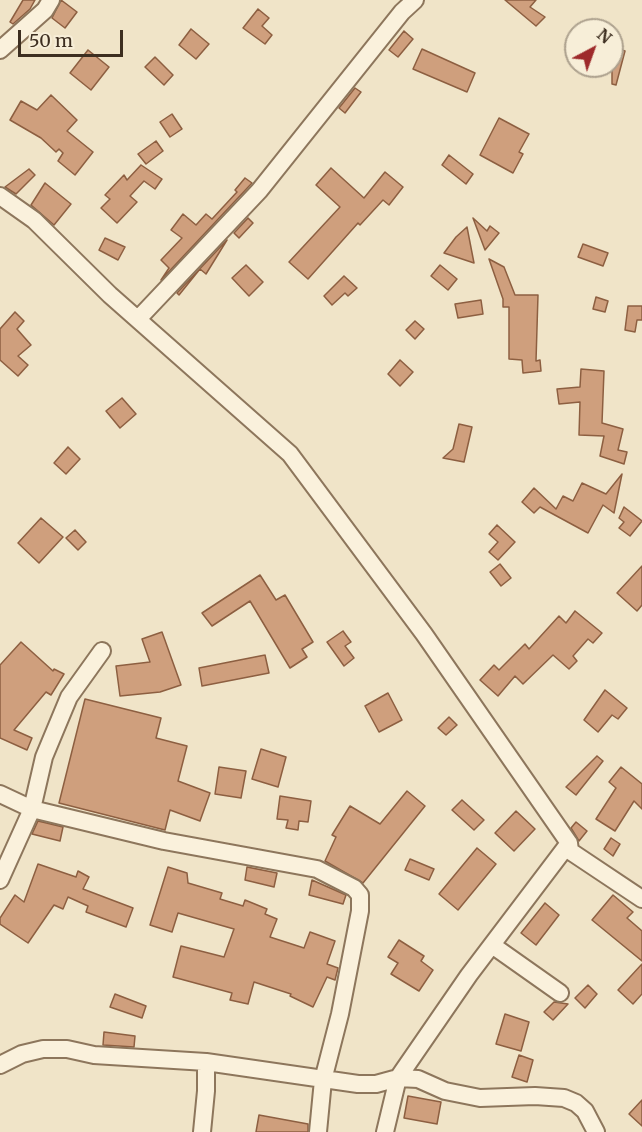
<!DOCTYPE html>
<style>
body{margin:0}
#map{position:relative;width:642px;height:1132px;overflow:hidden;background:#f0e4c8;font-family:Merriweather,serif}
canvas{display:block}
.north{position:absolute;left:564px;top:18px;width:60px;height:60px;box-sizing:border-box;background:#f7eed8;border:2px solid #ada18e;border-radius:50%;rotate:41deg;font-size:16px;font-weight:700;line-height:24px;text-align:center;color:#3d2e20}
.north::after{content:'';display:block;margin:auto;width:21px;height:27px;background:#9e2a2b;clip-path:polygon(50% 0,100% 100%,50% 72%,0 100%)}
.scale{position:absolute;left:18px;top:30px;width:105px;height:27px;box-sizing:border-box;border:3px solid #3d2e20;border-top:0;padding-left:8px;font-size:18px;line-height:21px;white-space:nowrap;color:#3d2e20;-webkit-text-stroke:4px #f7eed8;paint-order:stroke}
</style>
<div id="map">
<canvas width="642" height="1132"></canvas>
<div class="north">N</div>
<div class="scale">50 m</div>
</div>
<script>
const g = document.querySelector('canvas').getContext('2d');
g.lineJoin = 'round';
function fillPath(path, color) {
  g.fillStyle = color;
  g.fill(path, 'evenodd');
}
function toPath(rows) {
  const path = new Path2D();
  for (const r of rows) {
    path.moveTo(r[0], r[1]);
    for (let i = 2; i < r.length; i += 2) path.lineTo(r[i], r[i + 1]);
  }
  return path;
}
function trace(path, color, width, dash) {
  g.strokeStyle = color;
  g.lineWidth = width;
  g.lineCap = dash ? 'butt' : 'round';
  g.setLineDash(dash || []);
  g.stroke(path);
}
const building = toPath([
 [23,0,35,0,30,9,13,24,10,22,23,0],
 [61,0,77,12,65,28,52,18,61,0],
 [505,0,536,0,530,7,545,17,536,26,505,0],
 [258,9,269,18,262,26,272,35,265,44,243,28,258,9],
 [191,29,209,44,196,59,179,45,191,29],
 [404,31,413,39,398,57,389,50,404,31],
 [612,47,625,51,616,85,612,84,612,47],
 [422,49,475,73,467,92,413,69,422,49],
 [88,50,109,67,91,90,70,73,88,50],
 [155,57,173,75,164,85,145,67,155,57],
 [355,88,361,92,345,113,339,108,355,88],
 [51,95,77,120,67,131,93,152,75,175,58,161,63,153,59,149,56,152,41,138,10,120,21,101,37,110,51,95],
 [172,114,182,129,170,137,160,122,172,114],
 [499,118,529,134,519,152,523,154,513,173,480,155,499,118],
 [156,141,163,151,146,164,138,154,156,141],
 [449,155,473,174,466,184,442,165,449,155],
 [141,165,162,179,155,189,144,181,130,196,137,202,117,223,101,208,110,199,105,195,124,175,127,180,141,165],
 [331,168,364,198,385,172,403,187,389,205,383,200,360,225,358,223,308,279,289,262,340,207,316,185,331,168],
 [29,169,35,175,16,194,5,187,29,169],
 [245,178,252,183,161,280,169,268,161,260,182,238,171,230,183,214,196,225,206,214,212,219,237,192,235,190,245,178],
 [45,183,71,204,54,225,31,205,45,183],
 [248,218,253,223,239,238,234,233,248,218],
 [473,218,487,231,490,226,499,233,485,250,473,218],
 [467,227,474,263,444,253,456,237,467,227],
 [105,238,125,247,118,260,99,250,105,238],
 [227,240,206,274,200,269,179,295,177,293,227,240],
 [583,244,608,253,603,266,578,257,583,244],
 [489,259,504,267,515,295,538,295,536,361,540,360,541,371,523,373,522,360,509,359,509,307,503,307,503,299,489,259],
 [246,265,263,282,249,296,232,278,246,265],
 [440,265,457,279,448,290,431,276,440,265],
 [344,276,357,288,348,296,345,293,332,305,324,296,344,276],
 [596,297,608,301,605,312,593,309,596,297],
 [481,300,483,314,458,318,455,304,481,300],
 [628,306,642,306,642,320,637,320,635,332,625,330,628,306],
 [15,312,24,321,17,329,31,345,18,356,28,365,18,376,0,360,0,329,15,312],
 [415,321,424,329,415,339,406,330,415,321],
 [400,360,413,372,400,386,388,374,400,360],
 [581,369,604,371,602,423,623,429,618,450,627,452,624,464,600,456,604,436,579,435,580,402,559,404,557,389,580,387,581,369],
 [122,398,136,414,120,428,106,411,122,398],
 [459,424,472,427,464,462,443,458,453,449,459,424],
 [68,447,80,459,66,474,54,463,68,447],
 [622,474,614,513,603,505,588,533,540,507,534,513,522,502,534,488,556,509,563,496,573,501,582,483,606,494,622,474],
 [624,507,642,521,630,536,619,528,624,522,619,518,624,507],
 [41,518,63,537,39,563,18,543,41,518],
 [497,525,515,542,498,560,489,552,498,542,489,534,497,525],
 [75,530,86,542,78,550,66,538,75,530],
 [500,564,511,578,501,586,490,572,500,564],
 [642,566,642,605,637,611,617,593,642,566],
 [260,575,276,600,285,595,313,642,302,649,307,657,290,668,250,601,212,626,202,613,260,575],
 [575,611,602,633,593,643,588,639,573,656,577,661,569,669,553,655,523,684,515,676,498,696,480,680,494,665,499,670,525,644,529,649,559,616,566,623,575,611],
 [343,631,351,642,345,646,354,658,344,666,327,642,343,631],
 [162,632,181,685,160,692,120,696,116,666,150,662,142,639,162,632],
 [21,642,53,671,54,669,64,674,51,695,46,692,14,730,32,738,27,750,0,738,0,665,21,642],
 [265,655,269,673,202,686,199,668,265,655],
 [605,690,627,708,618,719,612,715,598,732,584,720,605,690],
 [388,693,402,720,379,732,365,706,388,693],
 [85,699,161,718,156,738,187,746,178,781,210,793,200,821,170,810,165,830,59,803,85,699],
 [449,717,457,725,446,735,438,728,449,717],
 [261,749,286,757,278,787,252,779,261,749],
 [597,756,603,761,576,795,566,787,597,756],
 [219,767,246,771,241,798,215,794,219,767],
 [621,767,642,784,642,809,634,801,615,831,596,819,616,788,609,782,621,767],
 [407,791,425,806,363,883,325,861,336,837,332,835,350,806,380,824,407,791],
 [280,796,311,801,308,822,299,821,298,830,286,828,288,820,277,819,280,796],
 [462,800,484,820,474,830,452,810,462,800],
 [516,811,535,829,514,851,495,833,516,811],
 [38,821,63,827,60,841,32,834,38,821],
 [576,822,587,831,579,841,571,828,576,822],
 [611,838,620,844,613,856,604,849,611,838],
 [477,848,496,864,458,910,439,894,477,848],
 [410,859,434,869,429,880,405,870,410,859],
 [38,864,76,877,78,871,89,877,83,889,133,908,126,927,86,912,88,906,68,897,63,909,54,905,28,943,0,924,0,918,15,895,24,902,38,864],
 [168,867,187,873,188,883,222,893,220,899,243,906,245,900,267,909,265,914,277,919,270,937,304,948,310,932,335,941,327,964,338,968,335,980,327,977,313,1007,290,996,291,994,254,982,248,1004,230,1000,232,993,173,977,181,946,224,957,234,929,178,913,172,932,150,925,168,867],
 [247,867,277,873,274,887,245,880,247,867],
 [312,880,346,895,343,904,309,895,312,880],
 [613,895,633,912,627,918,642,931,642,961,592,920,613,895],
 [545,903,559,915,536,945,521,933,545,903],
 [399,940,424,956,421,961,433,970,419,991,391,974,398,963,388,957,399,940],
 [642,964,642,994,633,1004,618,990,642,964],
 [588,985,597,994,585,1008,575,998,588,985],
 [115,994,146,1006,142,1018,110,1007,115,994],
 [554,1002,568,1004,553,1020,544,1012,554,1002],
 [505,1014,529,1022,521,1051,496,1044,505,1014],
 [104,1032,135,1036,134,1047,103,1045,104,1032],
 [519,1055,533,1060,527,1082,512,1077,519,1055],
 [408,1096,441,1102,437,1124,404,1118,408,1096],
 [642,1100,642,1126,629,1114,642,1100],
 [259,1115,308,1124,308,1132,256,1132,259,1115]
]);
fillPath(building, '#cf9f7d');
trace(building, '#8d5f41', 1.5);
const minor = toPath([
 [0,50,45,10,51,0],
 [0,196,34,220,110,295,290,454,424,634,569,843,570,851,642,899],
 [138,319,259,191,402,12,415,0],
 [0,794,32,809,164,841,317,869,354,888,360,895,360,911,340,1014,323,1080,318,1132],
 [0,880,32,809,44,757,69,697,102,651],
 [492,945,560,993],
 [0,1065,22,1054,43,1049,67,1049,94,1055,206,1062,358,1084,376,1084,398,1078,418,1079,445,1091,480,1098,535,1096,564,1098,576,1103,585,1111,596,1132],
 [202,1132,206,1091,206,1062],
 [385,1132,398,1078,469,975,569,843]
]);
trace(minor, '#8d765c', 20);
trace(minor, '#faf1dc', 16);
</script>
